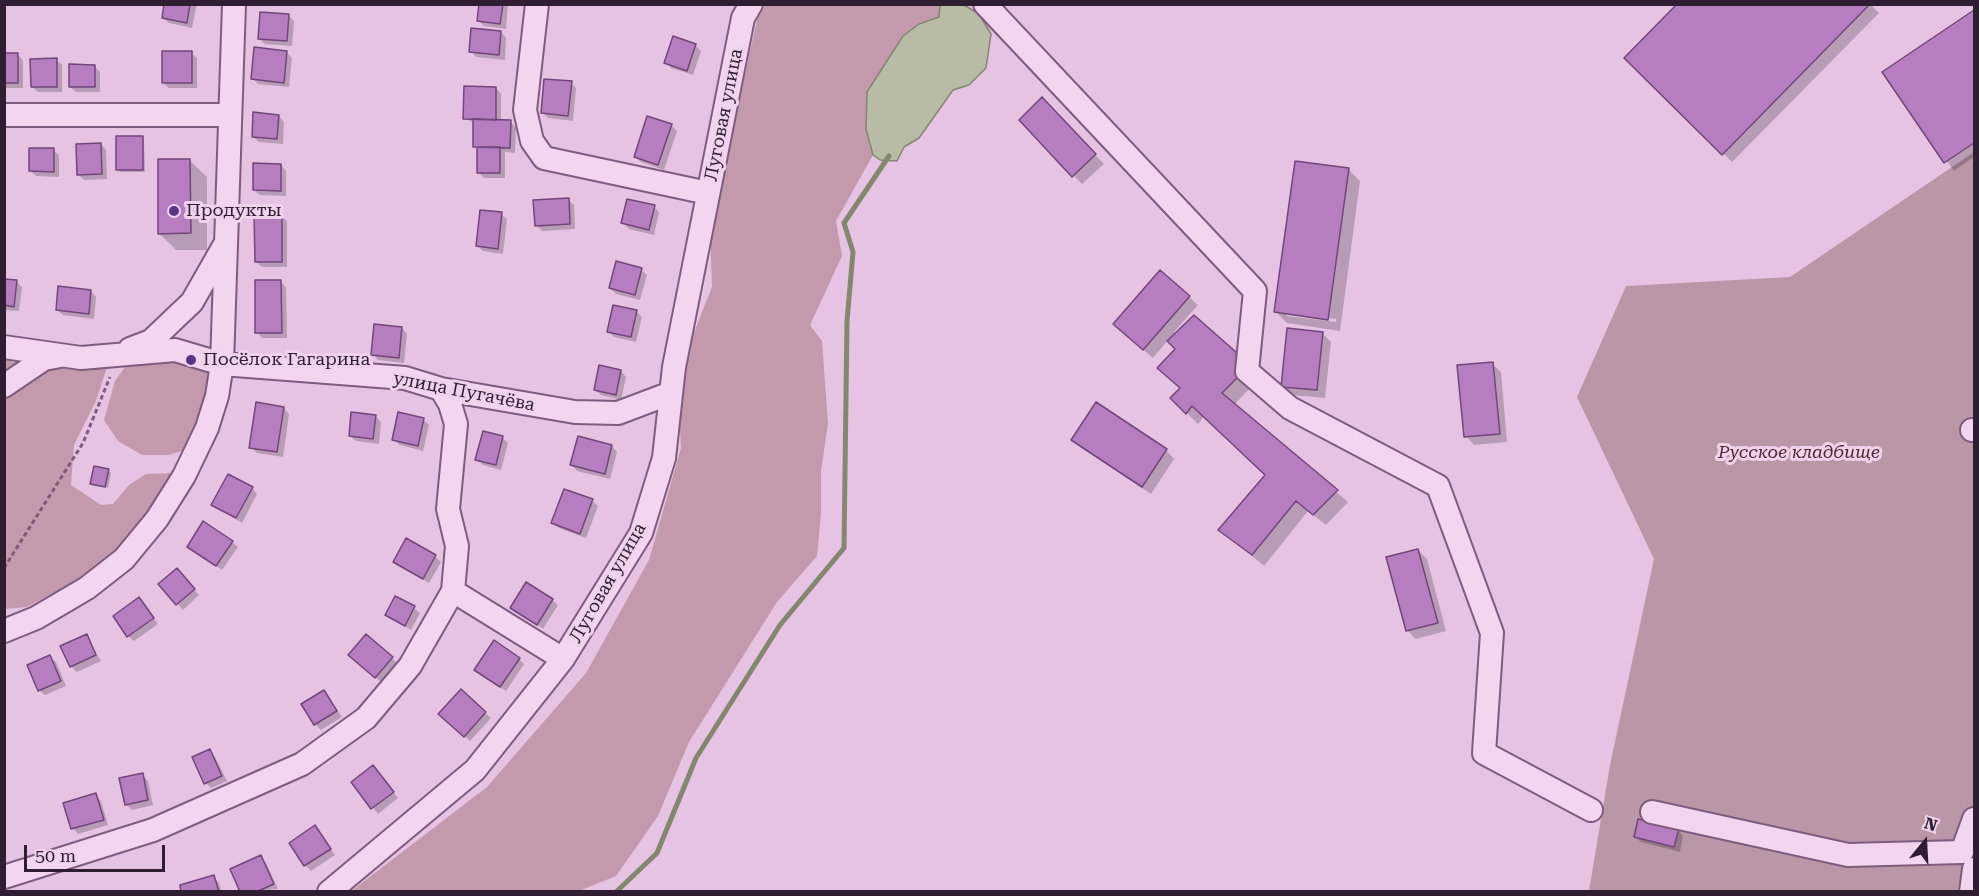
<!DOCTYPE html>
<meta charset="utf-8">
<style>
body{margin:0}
#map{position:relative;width:1979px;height:896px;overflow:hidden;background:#e7c3e3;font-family:"Roboto Serif",serif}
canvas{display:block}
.frame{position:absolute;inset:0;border:6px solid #2f1e31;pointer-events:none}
.north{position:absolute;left:1895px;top:812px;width:60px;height:60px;-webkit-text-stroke:4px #f0d2ec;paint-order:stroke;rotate:18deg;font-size:16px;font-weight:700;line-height:24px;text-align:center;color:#2f1e31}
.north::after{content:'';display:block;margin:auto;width:21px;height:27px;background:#2f1e31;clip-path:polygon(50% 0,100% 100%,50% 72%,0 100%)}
.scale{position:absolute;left:24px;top:845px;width:141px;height:27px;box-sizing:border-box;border:3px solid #2f1e31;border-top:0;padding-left:8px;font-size:18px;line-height:21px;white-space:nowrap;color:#2f1e31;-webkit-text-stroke:4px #f0d2ec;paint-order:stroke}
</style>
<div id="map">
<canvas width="1979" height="896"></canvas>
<div class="frame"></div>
<div class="north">N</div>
<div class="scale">50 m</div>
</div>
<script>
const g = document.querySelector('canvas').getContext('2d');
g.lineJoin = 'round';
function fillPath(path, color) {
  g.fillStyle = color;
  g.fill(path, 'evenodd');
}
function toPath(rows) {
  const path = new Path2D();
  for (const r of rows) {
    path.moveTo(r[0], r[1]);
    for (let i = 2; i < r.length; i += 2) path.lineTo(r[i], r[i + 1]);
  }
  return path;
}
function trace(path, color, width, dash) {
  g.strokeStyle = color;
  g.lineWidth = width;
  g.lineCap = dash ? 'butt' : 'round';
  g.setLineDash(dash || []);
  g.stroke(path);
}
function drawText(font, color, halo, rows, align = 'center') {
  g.font = font + ' "Roboto Serif",serif';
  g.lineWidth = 6;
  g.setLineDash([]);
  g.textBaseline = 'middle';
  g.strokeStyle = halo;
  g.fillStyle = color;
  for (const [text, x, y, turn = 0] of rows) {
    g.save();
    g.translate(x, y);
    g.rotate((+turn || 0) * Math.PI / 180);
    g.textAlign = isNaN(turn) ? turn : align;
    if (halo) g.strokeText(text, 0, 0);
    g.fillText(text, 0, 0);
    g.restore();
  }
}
fillPath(toPath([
 [765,5,941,5,940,17,919,24,903,36,889,59,866,129,873,155,836,221,842,256,810,325,822,341,828,424,821,471,821,514,817,556,777,602,689,742,658,816,616,876,579,891,350,892,487,787,586,673,649,560,681,448,678,394,689,345,712,287,710,231,757,20],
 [5,354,109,361,96,401,74,445,71,485,101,505,113,504,129,485,146,474,174,473,169,485,134,533,106,559,67,586,27,607,5,609],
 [159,355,212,366,211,384,197,430,185,450,169,455,142,455,118,441,104,420,115,381,129,361]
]), '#c499ad');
fillPath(toPath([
 [1974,152,1974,891,1589,891,1610,765,1654,559,1577,397,1626,286,1790,277]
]), '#b997a7');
const water = toPath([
 [940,5,964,5,979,14,991,34,986,68,969,85,953,90,919,138,904,147,897,161,880,160,873,155,866,129,867,92,903,36,919,24,939,17,940,5]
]);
fillPath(water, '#b8bba5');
trace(water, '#83876d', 1.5);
fillPath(toPath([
 [166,4,197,4,192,28,169,23,163,18],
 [480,4,508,4,506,29,484,26,478,20],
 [1680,4,1870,4,1879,13,1732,162,1626,58],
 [1974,12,1974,157,1954,171,1885,73],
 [288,15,294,21,292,46,265,44,259,39],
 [501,32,506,38,505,60,476,57,471,51],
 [695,45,701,51,693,75,671,68,666,62],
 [191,53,197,58,197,88,169,88,163,83],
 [287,53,292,58,289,87,258,84,252,78],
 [4,54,17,54,23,60,23,88,4,88],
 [56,60,62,65,62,92,38,92,32,87],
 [94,66,100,72,100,92,76,92,70,87],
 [571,83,576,88,573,121,548,118,543,113],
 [496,88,501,94,501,121,510,122,516,127,515,153,505,152,505,178,484,178,478,172,479,151,474,146,475,124,465,118],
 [1042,99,1104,164,1082,184,1021,120],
 [279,116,284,122,283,144,259,142,253,137],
 [671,125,677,131,664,170,641,162,635,157],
 [142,138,144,140,145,172,120,172,118,169],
 [101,144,106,150,107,179,84,180,78,174],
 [53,150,59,155,59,177,36,176,31,171],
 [190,161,207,177,207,250,176,250,159,233],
 [281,165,286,171,286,196,260,195,254,190],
 [1349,170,1360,181,1340,331,1287,323,1276,312],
 [1287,313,1336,319,1336,322,1287,316],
 [568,200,574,205,575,229,542,231,537,226],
 [654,207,659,212,654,235,629,229,623,223],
 [501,214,507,219,503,254,483,251,477,246],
 [281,216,287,221,287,267,262,267,256,262],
 [641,270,647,275,640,300,616,294,610,288],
 [4,280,16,281,22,287,19,311,4,310],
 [281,282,286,287,287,338,262,338,257,332],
 [91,291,96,297,94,319,63,315,57,310],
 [1189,297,1198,305,1174,332,1235,353,1247,365,1251,387,1234,405,1348,502,1326,525,1308,511,1264,566,1220,530,1267,475,1204,416,1198,424,1172,398,1181,389,1177,349,1168,340,1153,358,1123,332],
 [636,311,642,317,636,342,614,337,609,332],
 [402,328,407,334,404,363,378,360,373,354],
 [1322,333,1331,342,1325,398,1292,395,1283,386],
 [1492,364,1501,372,1507,442,1474,445,1466,436],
 [621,371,626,377,621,400,601,395,595,390],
 [284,408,289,414,283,457,257,453,251,447],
 [375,416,381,422,379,444,356,441,350,436],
 [423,419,429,425,423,451,400,445,394,440],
 [502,437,508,443,501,470,483,465,477,459],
 [1073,440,1166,450,1174,459,1151,494,1082,448],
 [612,446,617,452,610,479,577,471,572,465],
 [108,470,111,473,108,488,91,483],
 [252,488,257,494,242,523,213,505],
 [592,501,598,506,586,538,559,528,553,523],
 [232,542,238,547,222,570,189,547],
 [1418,550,1427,559,1446,631,1416,639,1407,630],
 [435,556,441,562,429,583,395,562],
 [182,576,199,595,183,610,160,584],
 [552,600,558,605,543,629,512,608],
 [144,605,158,624,134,641,128,636],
 [414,608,420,613,411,630,387,615],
 [86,636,101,661,77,672,71,666],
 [50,657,56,662,66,686,45,695,39,690],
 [392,658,397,663,381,682,355,660],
 [519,659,524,664,506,691,482,675],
 [324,691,342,717,321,730,315,724],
 [485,713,491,718,470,741,446,719],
 [210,751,215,757,227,781,211,788,206,783],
 [378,773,398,798,378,814,353,782],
 [142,775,148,781,153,805,132,810,126,804],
 [95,795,101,801,108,825,78,834,73,828],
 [315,827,335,855,311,871,305,865],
 [1678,830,1683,836,1680,852,1641,842,1635,837],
 [260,857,266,863,278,889,242,892],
 [214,877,219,883,222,892,183,892]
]), '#0003');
trace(toPath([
 [616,892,657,853,696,758,780,625,844,548,847,321,853,252,844,223,889,156]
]), '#83876d', 5);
const building = toPath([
 [164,4,190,4,187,23,162,18,164,4],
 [479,4,503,4,500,24,477,21,479,4],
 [1677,4,1870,4,1722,155,1624,58,1677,4],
 [1974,10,1974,143,1944,163,1882,72,1974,10],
 [260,12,289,14,287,41,258,39,260,12],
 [471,28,501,31,499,55,469,52,471,28],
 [673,36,696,44,687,71,664,63,673,36],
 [254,47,287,51,284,83,251,79,254,47],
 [162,51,192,51,192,83,162,83,162,51],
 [4,53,18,53,18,83,4,83,4,53],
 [57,58,57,87,31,87,30,59,57,58],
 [69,64,95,65,95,87,69,87,69,64],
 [544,79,572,81,568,116,541,113,544,79],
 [464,86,496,87,496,120,463,119,464,86],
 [1042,97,1096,154,1072,177,1019,120,1042,97],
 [253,112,279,115,277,139,252,137,253,112],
 [647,116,672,124,658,165,634,157,647,116],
 [473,119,511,120,510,148,473,147,473,119],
 [116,136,143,136,143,170,116,170,116,136],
 [101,143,102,174,77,175,76,144,101,143],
 [477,147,500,147,500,173,477,173,477,147],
 [29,148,54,148,54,172,29,171,29,148],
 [158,159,190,159,191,233,158,234,158,159],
 [1295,161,1349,168,1328,320,1274,312,1295,161],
 [253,163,281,164,281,191,253,190,253,163],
 [569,198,570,224,535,226,533,200,569,198],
 [627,199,655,205,649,230,621,223,627,199],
 [480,210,502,212,498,249,476,246,480,210],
 [282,214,282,262,255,262,254,215,282,214],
 [616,261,642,268,635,295,609,288,616,261],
 [1160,270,1190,296,1143,350,1113,324,1160,270],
 [4,279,17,280,14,307,4,305,4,279],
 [255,280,281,280,282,333,255,333,255,280],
 [58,286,91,290,89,314,56,310,58,286],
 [613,305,637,310,631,337,607,332,613,305],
 [1194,315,1236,352,1240,375,1222,393,1338,490,1313,515,1296,501,1252,555,1218,530,1265,475,1192,406,1186,414,1170,398,1180,388,1157,368,1175,349,1167,341,1194,315],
 [374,324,402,327,399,358,371,355,374,324],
 [1287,328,1323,332,1317,390,1281,387,1287,328],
 [1493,362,1500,434,1464,437,1457,365,1493,362],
 [599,365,621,370,616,395,594,390,599,365],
 [256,402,284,407,277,452,249,448,256,402],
 [1096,402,1167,449,1142,487,1071,440,1096,402],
 [351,412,376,415,373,439,349,436,351,412],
 [398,412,424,418,418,446,392,440,398,412],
 [483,431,503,436,496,465,475,460,483,431],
 [578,436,612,445,605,474,570,465,578,436],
 [94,466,109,469,105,487,90,484,94,466],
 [228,474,253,487,236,518,211,505,228,474],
 [564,489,593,499,580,534,551,523,564,489],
 [203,521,233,541,216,566,187,547,203,521],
 [406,538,436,555,423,579,393,562,406,538],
 [1418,549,1438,623,1406,631,1386,557,1418,549],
 [177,568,195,589,176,605,158,584,177,568],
 [526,582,553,599,537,625,510,608,526,582],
 [395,596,415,606,405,626,385,615,395,596],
 [139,597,154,618,127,637,113,616,139,597],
 [87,634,96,655,70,667,60,646,87,634],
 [366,634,393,657,375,678,348,655,366,634],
 [494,640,520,658,500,687,474,670,494,640],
 [50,655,61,681,38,691,27,665,50,655],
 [461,689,486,712,464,737,438,714,461,689],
 [324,690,337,711,314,725,301,704,324,690],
 [210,749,222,776,204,784,192,757,210,749],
 [373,765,394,792,371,809,351,782,373,765],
 [143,773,148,800,125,805,119,778,143,773],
 [96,793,104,820,71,829,63,803,96,793],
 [1638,819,1679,829,1674,847,1634,837,1638,819],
 [315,825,331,849,304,866,289,843,315,825],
 [261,855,274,884,256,892,240,892,230,869,261,855],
 [214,875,219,892,181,892,180,885,214,875]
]);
fillPath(building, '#b67ec0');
trace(building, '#71467b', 1.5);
const minor = toPath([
 [537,4,525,110,532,141,544,158,708,193],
 [985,4,1255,291,1247,371,1290,408,1438,486,1492,633,1484,753,1591,810],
 [4,115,230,115],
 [4,347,81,358,175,350,222,364,405,378,441,389,575,412,618,413,671,393],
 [130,349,151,341,192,302,224,246],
 [4,386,44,359,60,356],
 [1972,430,1974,430],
 [453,591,563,659],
 [4,631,36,618,87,588,124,559,157,519,184,476,207,428,217,396,222,364,234,4],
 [1652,812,1848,855,1962,852],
 [1962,852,1974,819],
 [4,877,153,830,302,764,366,718,410,666,453,591,457,546,448,509,456,424,450,404,441,389],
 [329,892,475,770,563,659,641,533,664,458,674,367,743,18,751,4],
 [1971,892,1974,869]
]);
trace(minor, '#7e5c7f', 26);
trace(toPath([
 [4,568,83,443,110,377]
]), '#7e5c7f', 3, [4.5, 3]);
trace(minor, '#f3d5f0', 22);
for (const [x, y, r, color] of [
 [174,211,6,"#563586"],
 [191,360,6,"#563586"]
]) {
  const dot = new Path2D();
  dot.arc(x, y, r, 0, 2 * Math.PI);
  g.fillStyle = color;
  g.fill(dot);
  trace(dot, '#f0d2ec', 2);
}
drawText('18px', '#2f1e31', '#f0d2ec', [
 ["Луговая улица",724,115,-79],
 ["улица Пугачёва",464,392,11],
 ["Луговая улица",608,583,-60]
]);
drawText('18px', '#2f1e31', '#f0d2ec', [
 ["Продукты",186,211],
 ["Посёлок Гагарина",203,360]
], 'left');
drawText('italic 18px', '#4b2833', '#f0d2ec', [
 ["Русское кладбище",1799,453]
]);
</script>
